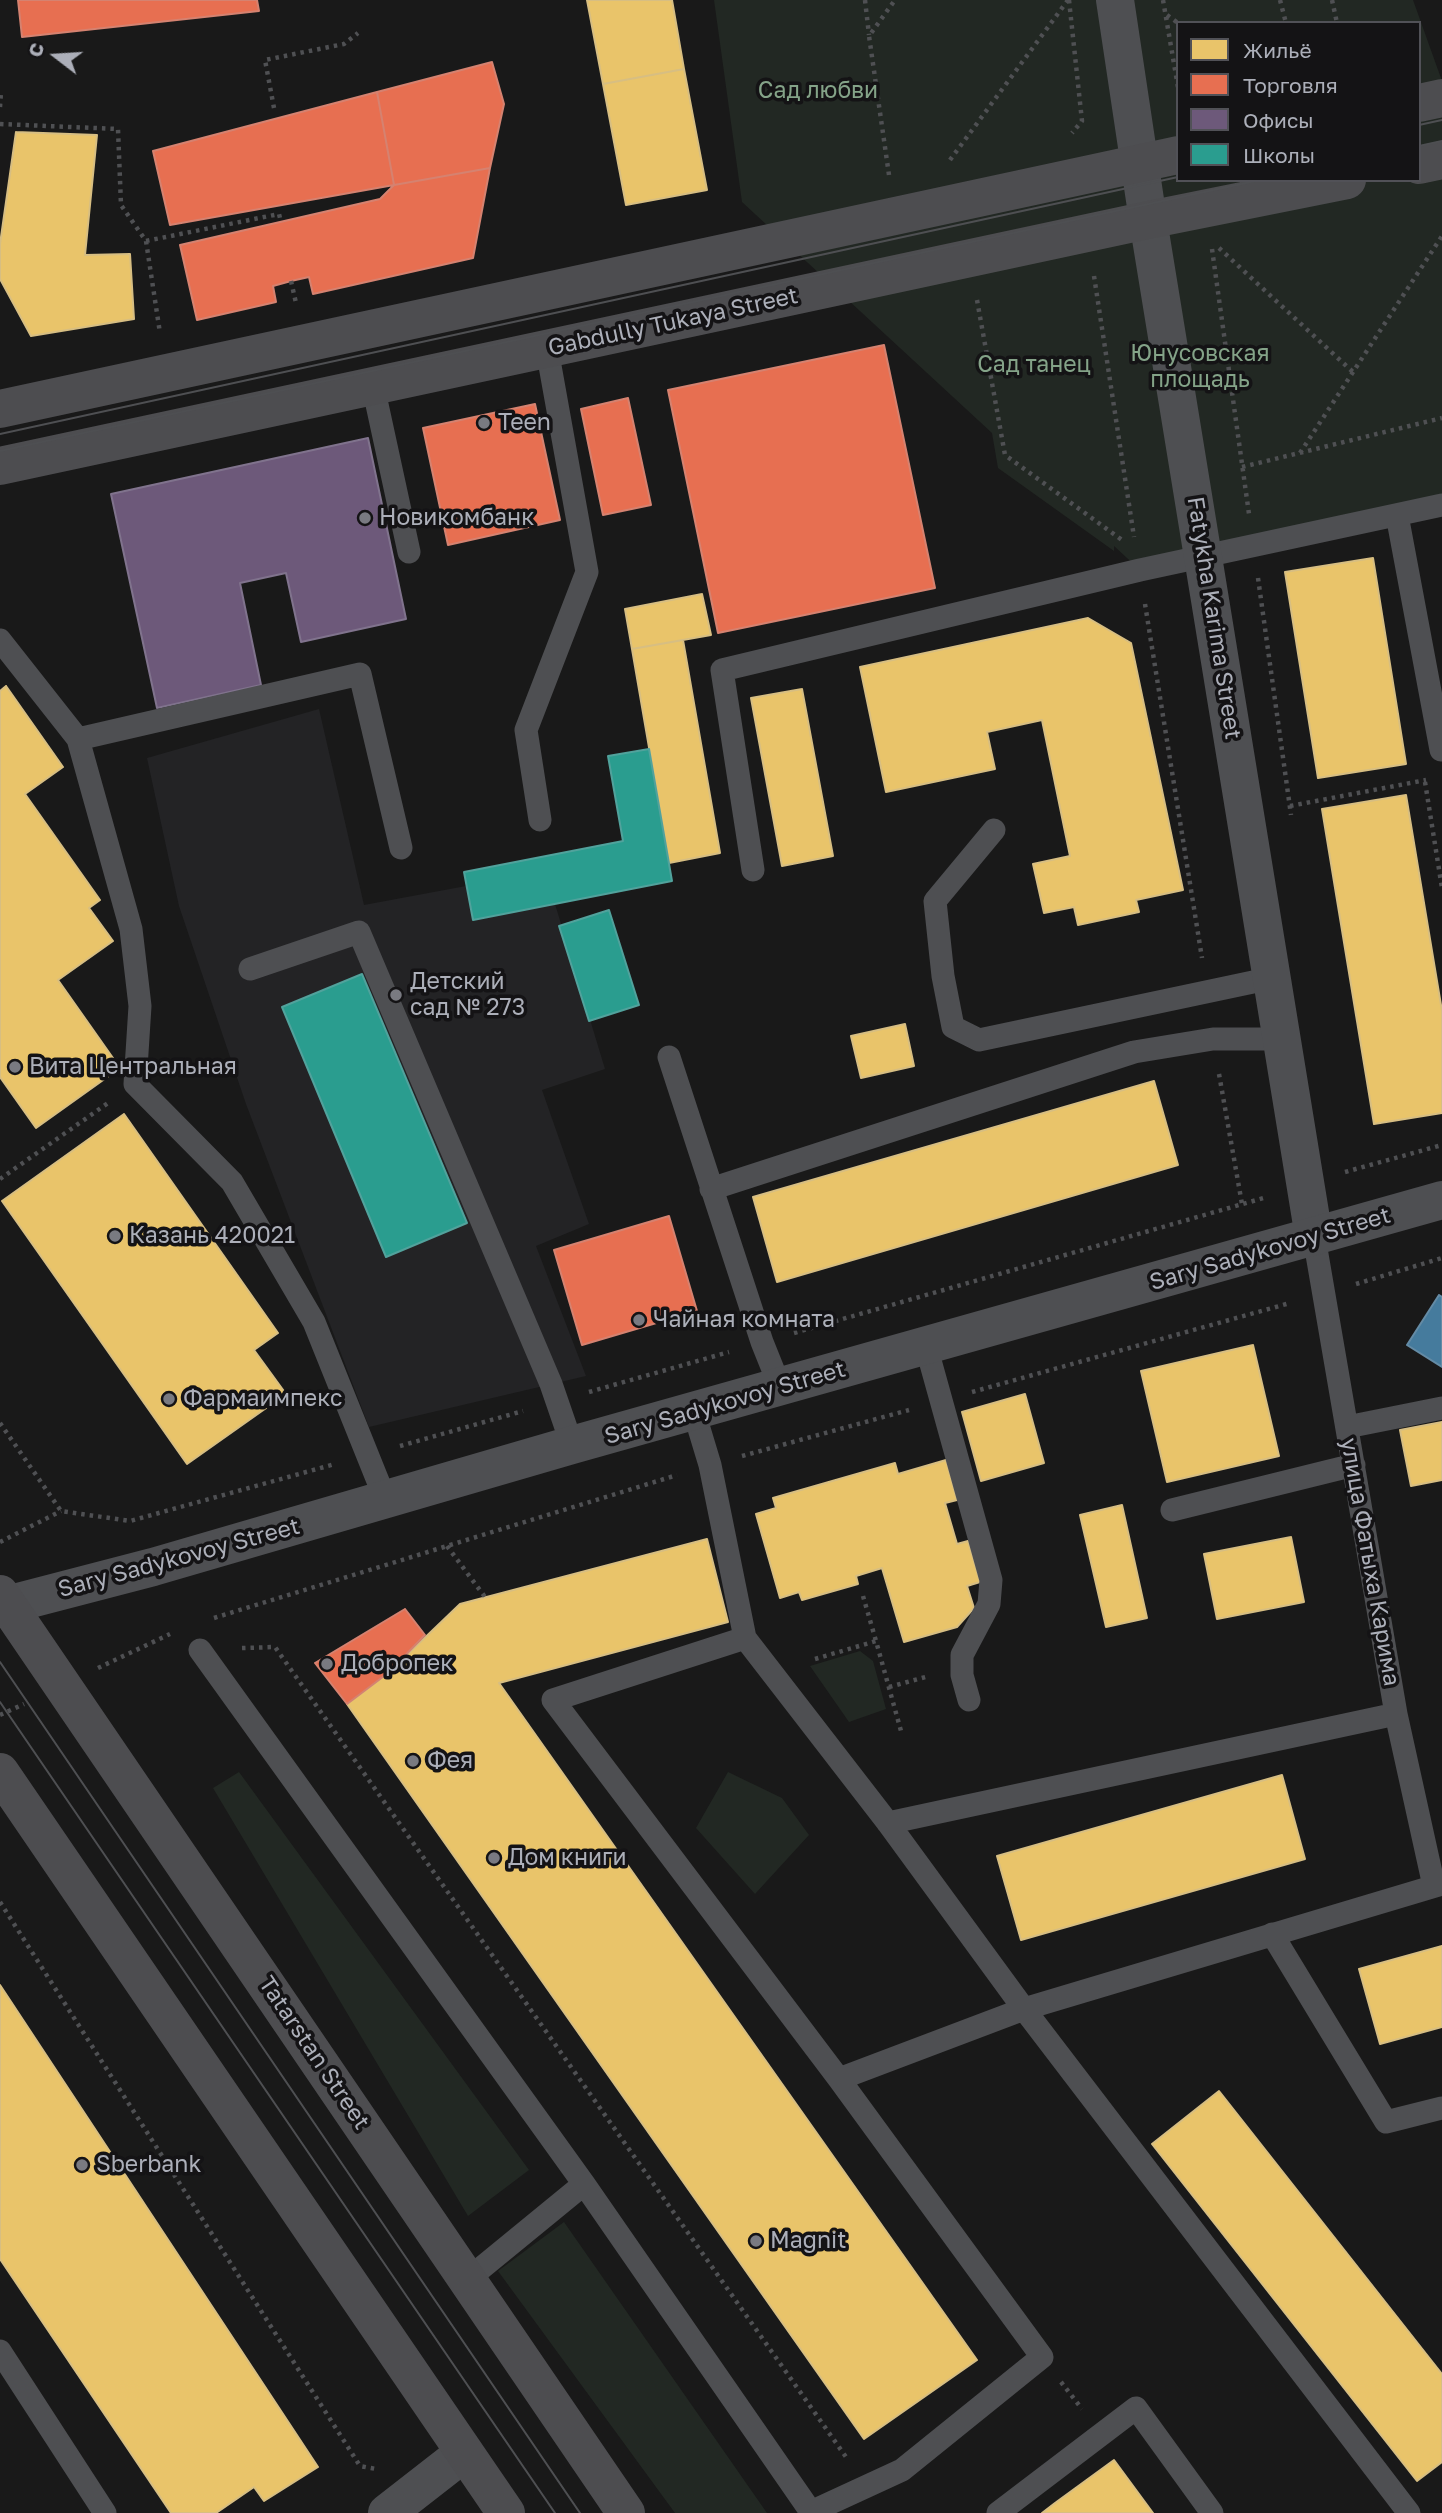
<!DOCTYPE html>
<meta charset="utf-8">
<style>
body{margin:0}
#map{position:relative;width:1442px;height:2513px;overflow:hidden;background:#191919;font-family:"Golos Text",sans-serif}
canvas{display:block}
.legend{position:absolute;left:1176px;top:21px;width:245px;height:161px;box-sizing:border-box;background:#141315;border:2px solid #515157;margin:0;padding:9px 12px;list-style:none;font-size:21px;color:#acafb9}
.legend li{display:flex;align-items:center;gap:14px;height:35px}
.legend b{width:35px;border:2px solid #515157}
.north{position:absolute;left:21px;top:21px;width:70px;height:70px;-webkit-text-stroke:5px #141315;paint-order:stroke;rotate:287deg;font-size:19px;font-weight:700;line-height:28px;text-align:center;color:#acafb9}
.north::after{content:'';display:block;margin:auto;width:24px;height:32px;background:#acafb9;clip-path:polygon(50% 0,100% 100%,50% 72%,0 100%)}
</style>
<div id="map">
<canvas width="1442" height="2513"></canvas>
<ul class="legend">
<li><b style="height:19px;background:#e9c46a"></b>Жильё</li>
<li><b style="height:19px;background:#e76f51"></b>Торговля</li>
<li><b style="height:19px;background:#6d597a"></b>Офисы</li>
<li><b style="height:19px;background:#2a9d8f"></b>Школы</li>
</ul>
<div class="north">С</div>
</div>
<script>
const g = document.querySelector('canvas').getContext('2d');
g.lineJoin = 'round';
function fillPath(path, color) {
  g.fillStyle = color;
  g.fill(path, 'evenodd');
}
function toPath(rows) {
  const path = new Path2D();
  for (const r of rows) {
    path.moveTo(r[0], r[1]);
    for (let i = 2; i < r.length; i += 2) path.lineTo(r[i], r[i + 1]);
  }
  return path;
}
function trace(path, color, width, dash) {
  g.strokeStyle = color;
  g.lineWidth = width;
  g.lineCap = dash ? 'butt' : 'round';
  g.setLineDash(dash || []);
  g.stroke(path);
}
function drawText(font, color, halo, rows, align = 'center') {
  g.font = font + ' "Golos Text",sans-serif';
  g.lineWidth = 7;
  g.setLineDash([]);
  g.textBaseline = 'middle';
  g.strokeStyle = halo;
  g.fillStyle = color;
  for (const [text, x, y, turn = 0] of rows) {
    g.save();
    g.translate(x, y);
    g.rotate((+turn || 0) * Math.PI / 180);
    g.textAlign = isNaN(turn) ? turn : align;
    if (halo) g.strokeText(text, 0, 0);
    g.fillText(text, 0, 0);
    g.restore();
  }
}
fillPath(toPath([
 [319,709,364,905,466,886,474,920,555,904,605,1069,542,1090,589,1224,536,1246,586,1376,369,1427,246,1104,179,906,147,758]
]), '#232325');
fillPath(toPath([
 [714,0,1413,0,1442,81,1442,507,1140,570,1114,546,1114,551,998,468,992,433,742,202],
 [1178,23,1419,23,1419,180,1178,180],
 [860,1651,873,1661,886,1709,849,1722,810,1666],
 [239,1772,529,2170,468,2216,213,1788],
 [728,1772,782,1798,809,1835,755,1894,696,1828],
 [564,2222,767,2513,675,2513,498,2271]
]), '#222823');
const homes = toPath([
 [587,0,672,0,684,69,603,84,587,0],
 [684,69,707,190,626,205,603,84,684,69],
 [16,132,97,135,85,255,130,254,134,319,31,336,0,279,0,244,16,132],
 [1373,558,1406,764,1318,778,1285,572,1373,558],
 [702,594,711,635,632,649,625,609,702,594],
 [1088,618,1131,643,1183,890,1136,900,1139,912,1078,925,1074,907,1044,913,1033,864,1070,856,1042,720,987,732,995,769,886,792,860,667,1088,618],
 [683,640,720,853,669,863,632,649,683,640],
 [6,686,63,767,25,794,100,900,89,908,113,941,58,980,120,1068,36,1128,0,1077,0,691,6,686],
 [802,689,833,856,782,866,751,698,802,689],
 [1406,795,1442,1011,1442,1113,1374,1124,1322,809,1406,795],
 [905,1024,914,1066,861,1078,851,1036,905,1024],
 [1154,1081,1178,1165,777,1282,753,1197,1154,1081],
 [124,1114,278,1333,254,1350,286,1394,187,1464,2,1201,124,1114],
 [1253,1345,1279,1456,1167,1482,1141,1371,1253,1345],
 [1025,1394,1044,1463,981,1481,962,1412,1025,1394],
 [1442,1422,1442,1480,1411,1486,1400,1430,1442,1422],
 [946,1460,957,1500,945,1503,957,1544,968,1541,980,1582,967,1586,974,1608,957,1627,904,1642,882,1568,856,1576,858,1584,802,1600,799,1592,780,1598,756,1514,776,1508,773,1498,895,1463,898,1474,946,1460],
 [1122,1505,1147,1618,1106,1627,1080,1515,1122,1505],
 [1291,1537,1304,1602,1217,1619,1204,1554,1291,1537],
 [707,1539,728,1622,499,1683,977,2360,864,2439,347,1704,388,1673,460,1604,707,1539],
 [1282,1775,1305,1859,1021,1940,997,1856,1282,1775],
 [1442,1946,1442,2027,1380,2044,1359,1969,1442,1946],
 [0,1985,318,2467,264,2501,254,2487,216,2513,171,2513,0,2259,0,1985],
 [1219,2091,1442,2374,1442,2462,1417,2481,1152,2144,1219,2091],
 [1114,2460,1153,2513,1042,2513,1055,2503,1114,2460]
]);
fillPath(homes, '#e9c46a');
trace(homes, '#d7be82', 2);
const shops = toPath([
 [18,0,257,0,259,11,22,37,18,0],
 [492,62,504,104,490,168,394,185,377,92,492,62],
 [377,92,394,185,170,225,153,151,377,92],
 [490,168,473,258,313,294,309,277,291,281,273,286,276,302,197,320,180,245,380,199,394,185,490,168],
 [884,345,935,588,718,633,668,390,884,345],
 [628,398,651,505,603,515,581,409,628,398],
 [535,404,560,520,448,545,423,428,535,404],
 [669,1216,697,1311,582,1345,554,1250,669,1216],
 [405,1609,425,1635,388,1673,347,1704,315,1663,405,1609]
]);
fillPath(shops, '#e76f51');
trace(shops, '#d58270', 2);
const offices = toPath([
 [368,438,406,619,301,642,286,573,240,583,261,685,157,708,111,494,368,438]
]);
fillPath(offices, '#6d597a');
trace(offices, '#80738d', 2);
const schools = toPath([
 [649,749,672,881,473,920,464,872,623,841,608,756,649,749],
 [609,910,639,1005,589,1021,559,926,609,910],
 [362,974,467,1223,386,1257,282,1007,362,974]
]);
fillPath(schools, '#2a9d8f');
trace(schools, '#51a29c', 2);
const public = toPath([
 [1439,1295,1442,1297,1442,1367,1407,1345,1439,1295]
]);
fillPath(public, '#457b9d');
trace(public, '#648ba5', 2);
trace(toPath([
 [865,0,869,35],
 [1069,0,1082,121,1072,133],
 [1163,0,1178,87],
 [1280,0,1286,23],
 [1332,0,1337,23],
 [1167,15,1178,23],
 [0,107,1,92],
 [274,108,265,60,344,44,358,33],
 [0,124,118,129,121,205,146,241,160,333],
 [950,160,1068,0],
 [889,175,869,36,895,0],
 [146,241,279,214,281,222],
 [1219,248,1354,373],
 [1212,249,1249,514],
 [1094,276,1134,537],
 [291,281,296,303],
 [977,300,1005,455,1122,540],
 [1300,453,1442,236],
 [1242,467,1442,418],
 [1258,578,1291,815],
 [1145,604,1202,958],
 [1425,782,1442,888],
 [1290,806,1426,780],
 [1219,1074,1242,1204],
 [1345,1172,1442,1145],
 [0,1179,108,1103],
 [1356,1284,1442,1258],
 [794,1333,1267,1197],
 [589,1392,729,1352],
 [972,1392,1290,1303],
 [0,1423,61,1511,130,1521,335,1464],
 [400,1446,523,1411],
 [742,1456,909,1410],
 [0,1542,61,1511],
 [447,1546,485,1597],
 [863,1596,876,1641],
 [214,1618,677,1475],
 [242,1648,275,1647,846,2457],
 [815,1659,876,1641,901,1731],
 [98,1668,170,1634],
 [889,1687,929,1676],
 [0,1715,24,1704],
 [0,1902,360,2466,376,2469],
 [1061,2382,1082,2409]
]), '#4f5053', 4.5, [3.5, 5]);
trace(toPath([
 [373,386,409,552],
 [1397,515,1441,750],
 [0,640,78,739,131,929,140,1006,135,1084,232,1182,314,1322,386,1501],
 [78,739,360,674,401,848],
 [540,820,526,730,587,572,547,349],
 [994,830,935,901,943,976,953,1027,979,1040,1272,978],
 [753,870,722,670,1140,570,1442,505],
 [250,969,359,932,551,1384,572,1445],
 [669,1057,762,1342,780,1387],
 [711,1189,1134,1052,1213,1039,1282,1039],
 [1314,1237,1396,1714,1434,1886],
 [926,1346,991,1580,989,1604,962,1655,962,1675,969,1700],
 [1347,1427,1442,1408],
 [1172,1510,1354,1465],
 [745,1638,888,1823,1024,2009,1442,1884],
 [200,1650,584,2184,811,2512,902,2470,1042,2357,839,2079,553,1700,745,1638,710,1465,694,1412],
 [888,1823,1396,1714],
 [1272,1934,1386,2122,1442,2108],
 [839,2079,1024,2009,1409,2513],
 [468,2279,584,2184],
 [0,2351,105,2513],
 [998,2513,1136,2408,1212,2513]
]), '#4e4f52', 23);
trace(toPath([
 [1115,0,1148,220,1314,1237],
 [387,2513,464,2453]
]), '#4e4f52', 38);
trace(toPath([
 [7,1605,153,1567,572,1445,1442,1200]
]), '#4e4f52', 38);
trace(toPath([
 [1419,103,1442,98],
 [1419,165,1442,160],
 [0,409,1178,155],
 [0,466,1148,220,1347,180],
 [0,1594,626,2513],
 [0,1772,506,2513]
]), '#4d4d50', 38);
trace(toPath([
 [1419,125,1442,120],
 [1419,146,1442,141],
 [0,434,1178,177],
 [0,451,1260,180],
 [0,1662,580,2513],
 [0,1702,555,2513]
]), '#4e4f52', 2);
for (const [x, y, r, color] of [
 [484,423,7,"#797a81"],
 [365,518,7,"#797a81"],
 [396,995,7,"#797a81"],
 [15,1067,7,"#797a81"],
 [115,1236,7,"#797a81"],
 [639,1320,7,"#797a81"],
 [169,1399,7,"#797a81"],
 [327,1664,7,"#797a81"],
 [413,1761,7,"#797a81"],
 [494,1858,7,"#797a81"],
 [82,2165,7,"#797a81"],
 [756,2241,7,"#797a81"]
]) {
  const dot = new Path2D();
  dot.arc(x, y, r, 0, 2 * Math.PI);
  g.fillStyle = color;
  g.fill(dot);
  trace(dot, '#141315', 2.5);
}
drawText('23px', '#84a388', '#141315', [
 ["Сад любви",818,91],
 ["Юнусовская",1200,354],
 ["площадь",1200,380],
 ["Сад танец",1034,365]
]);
drawText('23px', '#acafb9', '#141315', [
 ["Gabdully Tukaya Street",673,322,-12],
 ["Fatykha Karima Street",1214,618,81],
 ["Sary Sadykovoy Street",1270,1249,-16],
 ["Sary Sadykovoy Street",725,1403,-16],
 ["Sary Sadykovoy Street",179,1558,-15],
 ["улица Фатыха Карима",1370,1562,80],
 ["Tatarstan Street",314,2053,56]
]);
drawText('23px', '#acafb9', '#141315', [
 ["Teen",498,423],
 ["Новикомбанк",379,518],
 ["Детский",410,982],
 ["сад № 273",410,1008],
 ["Вита Центральная",29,1067],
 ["Казань 420021",129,1236],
 ["Чайная комната",653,1320],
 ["Фармаимпекс",183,1399],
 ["Добропек",341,1664],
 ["Фея",427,1761],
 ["Дом книги",508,1858],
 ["Sberbank",96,2165],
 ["Magnit",770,2241]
], 'left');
</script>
